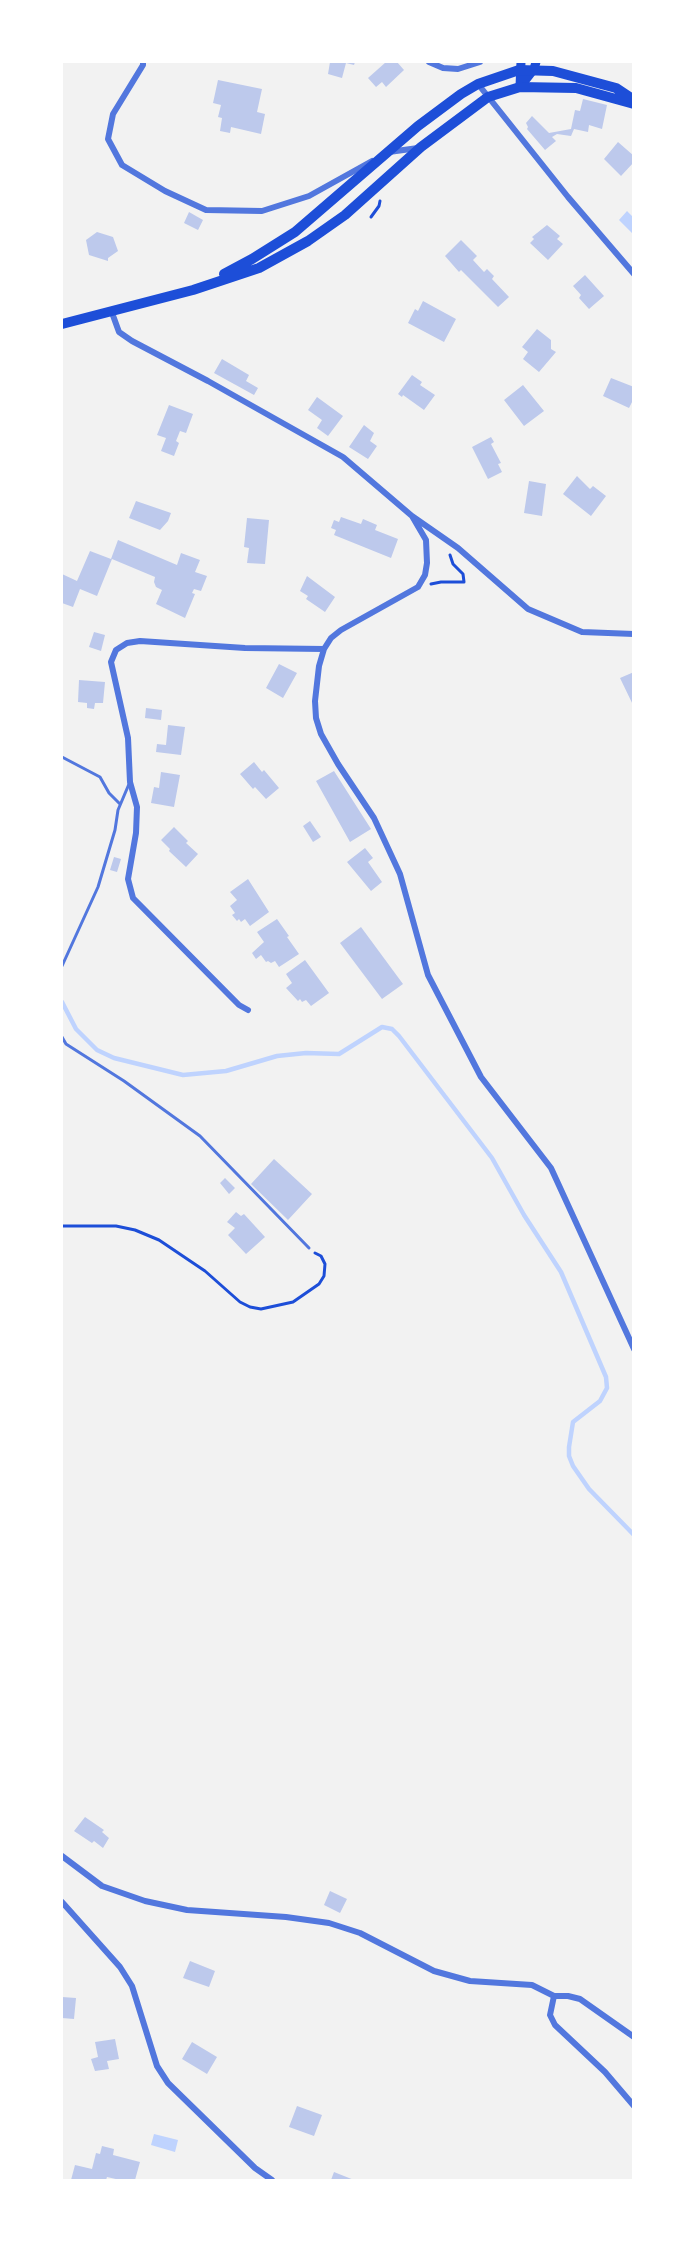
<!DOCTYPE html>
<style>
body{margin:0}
#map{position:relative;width:695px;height:2242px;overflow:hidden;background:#f2f2f2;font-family:Poppins,sans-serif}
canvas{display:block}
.frame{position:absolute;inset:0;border:63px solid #fff;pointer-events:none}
</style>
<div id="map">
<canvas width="695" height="2242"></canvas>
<div class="frame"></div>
</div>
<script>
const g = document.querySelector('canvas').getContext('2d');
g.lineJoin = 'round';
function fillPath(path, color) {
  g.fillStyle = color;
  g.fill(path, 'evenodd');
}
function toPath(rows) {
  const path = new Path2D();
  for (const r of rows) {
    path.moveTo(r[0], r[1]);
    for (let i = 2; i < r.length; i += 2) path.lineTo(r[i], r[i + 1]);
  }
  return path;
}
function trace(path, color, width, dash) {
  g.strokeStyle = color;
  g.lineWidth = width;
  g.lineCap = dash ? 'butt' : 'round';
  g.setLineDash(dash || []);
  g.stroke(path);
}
fillPath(toPath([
 [627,211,633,217,633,234,619,220],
 [154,2134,178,2140,175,2152,151,2145]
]), '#bfd3fe');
trace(toPath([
 [62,1002,76,1029,97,1050,114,1058,183,1075,226,1071,277,1056,306,1053,339,1054,382,1027,392,1029,399,1036,492,1158,524,1215,561,1272,606,1377,607,1388,600,1401,573,1422,569,1447,569,1456,573,1466,589,1489,634,1535]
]), '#bfd3fe', 4.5);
fillPath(toPath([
 [330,62,355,62,354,65,346,63,342,78,328,74],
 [386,62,397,62,404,70,386,87,382,82,376,87,368,78],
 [218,80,262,89,257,112,265,114,261,134,231,127,230,133,220,131,222,118,218,117,221,105,213,103],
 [583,99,607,105,602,129,589,125,588,132,574,129,571,136,557,134,552,137,556,141,545,150,527,129,528,127,526,123,532,116,549,133,571,129,575,110,580,111],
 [618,142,634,156,634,162,621,176,604,159],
 [189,212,203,220,198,230,184,223],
 [547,225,560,236,557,239,563,244,548,260,530,243,534,239,532,237],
 [97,232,113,237,118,251,108,258,108,261,89,255,86,240],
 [461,240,477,256,473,260,484,272,487,269,494,276,492,279,509,297,498,307,461,270,459,272,445,256],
 [585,275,604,296,589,309,579,298,581,295,573,286],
 [423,301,456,319,444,342,408,323,415,309,418,311],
 [537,329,551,340,551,349,556,352,539,372,523,359,528,352,522,347],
 [222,359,249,375,246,381,258,388,254,395,214,373],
 [412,375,422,382,420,385,435,395,424,410,403,395,402,397,398,394],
 [611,378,634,387,634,398,629,408,603,396],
 [523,385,544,411,524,426,504,400],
 [317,397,343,416,328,436,317,428,322,420,308,410],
 [169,405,193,414,186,433,180,431,176,441,179,443,174,456,161,451,166,438,157,435],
 [364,425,374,433,370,441,377,446,368,459,349,447],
 [491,437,494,442,491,444,501,463,498,464,502,472,488,479,472,447],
 [577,476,590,489,593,486,606,496,591,516,563,494],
 [529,481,546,484,542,516,524,513],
 [136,501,171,513,168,521,160,530,129,518],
 [341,517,361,524,363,519,377,525,375,530,398,539,391,558,334,535,336,530,331,528,334,520,339,522],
 [247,518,269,520,265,564,247,563,249,548,244,547],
 [118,540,177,565,181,553,200,560,195,572,207,576,201,591,194,589,192,593,195,594,185,618,156,604,162,590,156,587,154,582,155,577,112,559,97,596,80,589,73,607,62,603,62,574,77,581,90,551,111,559],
 [307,576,335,597,325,612,306,599,308,596,300,591],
 [94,632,105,635,101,651,89,647],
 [279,664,297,673,283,698,266,688],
 [634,672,634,707,620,678],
 [79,680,105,682,103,703,95,703,94,709,87,708,87,703,78,702],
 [146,708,162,710,161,720,145,718],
 [168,725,185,727,181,755,156,752,157,744,166,745],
 [254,762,262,772,264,770,279,788,266,799,255,787,253,789,240,774],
 [334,771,371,829,350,842,316,781],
 [161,772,180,775,174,807,151,803,154,787,159,788],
 [310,821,321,837,313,842,303,826],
 [174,827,188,841,186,843,198,854,186,867,169,851,170,849,161,840],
 [365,848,373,858,368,862,382,882,371,891,347,862],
 [114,857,121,859,117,872,110,870],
 [248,879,269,912,250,926,245,919,241,922,239,919,237,921,232,915,235,913,230,906,237,900,230,892],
 [277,919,289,936,287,937,299,954,279,967,275,961,271,963,268,961,266,962,261,955,256,959,252,953,264,942,257,932],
 [361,927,403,984,382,999,340,943],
 [305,960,329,993,311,1006,306,1000,302,1002,300,999,298,1001,286,988,292,983,286,974],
 [274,1159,312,1194,288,1220,251,1184],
 [225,1178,235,1188,229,1194,220,1183],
 [236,1212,241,1216,244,1214,265,1237,246,1254,228,1235,235,1228,227,1222],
 [85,1817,104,1830,102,1832,109,1838,103,1848,94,1841,92,1843,74,1831],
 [330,1891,347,1899,340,1913,324,1905],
 [190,1961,215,1971,209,1987,183,1978],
 [62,1997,76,1998,74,2019,62,2018],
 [115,2039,119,2059,107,2061,109,2069,95,2071,91,2059,98,2057,95,2042],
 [192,2042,217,2057,207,2074,182,2059],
 [297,2106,322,2115,314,2136,289,2127],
 [102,2146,114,2149,113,2155,140,2162,135,2180,120,2180,107,2177,106,2180,99,2179,99,2180,71,2180,75,2165,92,2169,96,2153,100,2154],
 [334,2172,354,2180,331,2180]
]), '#bdc9ec');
trace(toPath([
 [371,217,379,206,380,201],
 [431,584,441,582,464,582,463,574,453,564,450,555],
 [62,1226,116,1226,135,1230,159,1240,205,1271,240,1302,250,1307,261,1309,293,1302,319,1284,324,1276,325,1264,321,1256,315,1253]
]), '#1d4ed8', 3);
trace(toPath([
 [62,757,100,777,109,793,120,804],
 [62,966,98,887,115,830,118,810,129,784],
 [62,1037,66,1044,124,1081,200,1136,309,1248]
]), '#5277de', 3);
trace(toPath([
 [143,62,143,65,113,114,108,139,122,165,165,191,206,210,262,211,309,196,372,161],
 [429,62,443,68,458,69,480,62],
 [478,84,568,197,634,274],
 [389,152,418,148],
 [111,310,119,332,132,341,208,381,343,457,412,516,458,548,528,609,582,632,634,634],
 [412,516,426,540,427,563,425,575,418,587,341,630,331,638,324,649,319,666,315,701,316,718,321,734,338,764,374,818,400,874,428,975,481,1077,551,1168,634,1349],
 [248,1010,239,1005,133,898,128,879,136,833,137,807,130,782,128,738,111,662,116,650,127,643,140,641,245,648,324,649],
 [62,1856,102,1886,145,1901,187,1910,286,1917,329,1923,360,1933,434,1971,470,1981,532,1985,554,1996],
 [62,1902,120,1967,132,1986,157,2066,168,2083,255,2168,272,2180],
 [554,1996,550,2015,555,2025,605,2072,634,2106],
 [554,1996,568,1996,580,1999,634,2037]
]), '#5277de', 6);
trace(toPath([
 [520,87,534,69,536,62],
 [520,87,521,62]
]), '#1d4ed8', 9);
trace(toPath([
 [224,274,252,259,295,232,418,126,461,94,478,84,519,70,553,71,616,88,634,100],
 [62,324,193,290,259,268,308,241,345,215,421,147,488,97,520,87,576,88,634,104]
]), '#1d4ed8', 10);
</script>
